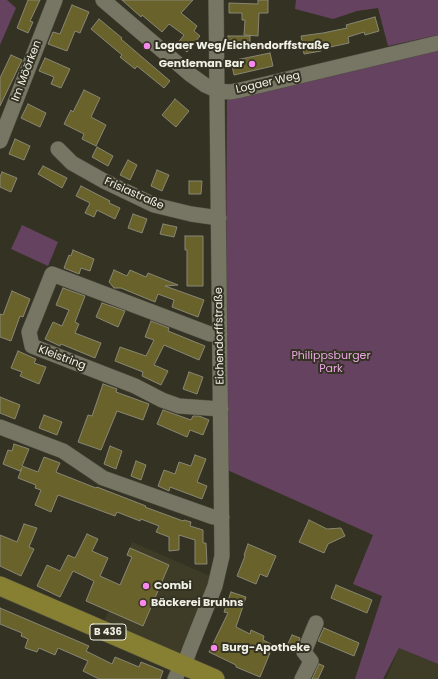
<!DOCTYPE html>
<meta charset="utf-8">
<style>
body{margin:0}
canvas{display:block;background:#343223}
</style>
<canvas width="438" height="679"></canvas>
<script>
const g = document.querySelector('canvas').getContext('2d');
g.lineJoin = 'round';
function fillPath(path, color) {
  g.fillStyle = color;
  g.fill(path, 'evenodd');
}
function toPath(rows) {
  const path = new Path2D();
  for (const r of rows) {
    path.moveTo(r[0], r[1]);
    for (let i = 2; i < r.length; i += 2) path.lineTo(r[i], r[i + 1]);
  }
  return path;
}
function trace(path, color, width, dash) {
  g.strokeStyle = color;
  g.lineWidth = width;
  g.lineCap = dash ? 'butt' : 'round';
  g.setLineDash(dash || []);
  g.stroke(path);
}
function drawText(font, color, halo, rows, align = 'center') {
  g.font = font + ' Poppins,sans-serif';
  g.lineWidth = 4;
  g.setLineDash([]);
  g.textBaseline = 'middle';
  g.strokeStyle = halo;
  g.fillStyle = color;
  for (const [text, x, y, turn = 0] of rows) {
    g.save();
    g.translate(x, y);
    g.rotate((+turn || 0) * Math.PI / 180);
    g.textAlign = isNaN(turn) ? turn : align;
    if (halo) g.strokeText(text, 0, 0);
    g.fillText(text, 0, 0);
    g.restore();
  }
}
fillPath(toPath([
 [132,542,212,577,177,658,102,626,131,558,126,556],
 [399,648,438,664,438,679,386,679]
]), '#3e3c26');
fillPath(toPath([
 [0,0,7,0,16,8,0,45],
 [296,0,438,0,438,35,388,46,378,8,357,11,333,19,295,9],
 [438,46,438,664,399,648,383,679,355,679,382,596,353,584,373,535,225,469,227,95],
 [22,225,58,242,48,266,11,249]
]), '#654260');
const building = toPath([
 [28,0,40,0,30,21,33,22,28,33,17,28,28,0],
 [122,0,193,0,181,13,197,26,194,31,200,36,187,52,177,44,184,35,169,24,162,32,142,15,141,17,122,0],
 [258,0,268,0,268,13,259,13,258,36,244,35,245,20,242,20,242,13,229,13,229,3,258,4,258,0],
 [72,5,89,12,80,33,75,31,67,51,48,44,53,32,60,34,72,5],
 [375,17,379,31,365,35,364,32,348,37,349,43,321,49,321,51,304,54,301,36,323,33,347,28,346,25,375,17],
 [99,19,122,38,121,39,170,81,164,88,137,66,135,69,120,57,122,55,91,29,99,19],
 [228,36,250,36,250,48,228,48,228,36],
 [270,53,273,66,234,75,231,61,270,53],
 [11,55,22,60,0,106,0,78,11,55],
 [45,58,70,69,61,88,51,84,54,77,39,71,45,58],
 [84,90,100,98,91,117,106,125,96,146,82,139,84,134,64,124,71,110,73,112,84,90],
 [175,99,189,111,176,127,162,115,175,99],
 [28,104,46,113,40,127,21,118,28,104],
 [15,139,30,146,24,160,9,154,15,139],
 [97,147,113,156,108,166,92,157,97,147],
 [128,160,137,165,130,180,120,175,128,160],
 [43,166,67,178,62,188,38,174,43,166],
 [157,170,169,175,162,191,151,186,157,170],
 [2,172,17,178,11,192,0,187,0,177,2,172],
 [189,181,202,181,201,194,189,194,189,181],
 [81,186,110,201,109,203,120,208,115,219,97,210,94,217,85,213,90,203,76,196,81,186],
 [133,214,147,219,142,233,128,228,133,214],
 [163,224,177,227,174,237,160,234,163,224],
 [185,236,203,236,203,286,187,286,187,250,185,250,185,236],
 [73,250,94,259,90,271,81,268,79,274,64,268,69,255,71,256,73,250],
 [114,270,127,276,130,270,146,277,148,273,178,285,165,286,204,300,198,317,172,307,174,300,158,294,155,302,121,288,114,288,109,282,114,270],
 [63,288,85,296,75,322,79,324,75,333,101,343,95,358,61,344,60,346,45,339,53,322,62,326,69,310,56,305,63,288],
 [12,291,30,299,23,317,20,316,11,341,0,337,0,314,3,315,12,291],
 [102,303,125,311,118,327,96,317,102,303],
 [151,321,169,328,168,331,205,346,199,360,164,345,154,365,168,371,161,385,142,376,143,372,115,361,120,347,146,356,154,340,145,337,151,321],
 [18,351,36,359,34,363,46,367,39,384,20,376,22,372,11,368,18,351],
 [189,372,203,377,197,394,183,389,189,372],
 [103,384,117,389,116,392,149,404,143,420,117,411,101,450,78,442,88,415,92,416,103,384],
 [0,397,20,405,15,419,0,413,0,397],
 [163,410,191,420,193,416,199,416,209,420,203,435,190,430,187,437,157,424,163,410],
 [44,415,62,422,57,435,39,428,44,415],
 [14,444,29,449,22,466,38,472,44,457,60,463,56,472,58,473,96,488,97,487,146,506,145,507,183,521,184,520,191,522,190,526,203,530,203,543,206,543,207,564,195,564,195,540,179,535,179,550,169,551,169,537,156,532,159,526,141,519,140,521,117,512,115,516,58,495,51,512,35,505,41,490,35,488,36,485,18,478,22,468,20,471,3,464,8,450,12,451,14,444],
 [110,446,122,451,116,469,104,464,110,446],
 [195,455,206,459,197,482,207,486,202,499,170,487,169,491,158,486,164,470,175,474,179,462,191,466,195,455],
 [136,461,146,465,141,480,131,476,136,461],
 [309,520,327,529,341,528,345,536,328,544,324,553,299,542,309,520],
 [24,524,37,528,29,547,34,549,21,576,0,566,0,535,17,542,24,524],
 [87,534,98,539,92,551,108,558,100,576,120,585,132,557,127,555,130,548,169,565,143,626,86,601,94,581,73,571,60,597,37,586,47,565,60,571,68,555,75,558,87,534],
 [248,544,276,556,267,577,260,574,256,584,237,576,245,556,244,555,248,544],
 [336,585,372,600,367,613,331,598,336,585],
 [231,592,246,597,236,627,250,634,251,630,264,636,263,640,271,644,268,652,270,653,260,677,236,667,236,665,209,652,228,613,224,612,231,592],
 [0,608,89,646,86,651,112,664,115,657,139,667,141,662,163,671,160,679,99,679,83,671,88,661,58,648,55,655,39,648,37,652,25,648,28,639,21,636,22,633,0,624,0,608],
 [324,628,359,643,354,656,318,641,324,628],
 [292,635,300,638,295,652,286,648,292,635],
 [319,664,324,666,318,679,312,679,319,664]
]);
fillPath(building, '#69632b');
trace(building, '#888675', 1);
const minor = toPath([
 [103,0,191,75,205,85,218,91,230,92,241,90,438,43],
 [0,141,55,0],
 [58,149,72,163,104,181,154,205,191,214,219,218],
 [220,334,210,334,52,274,29,332,32,346,135,386,162,400,179,406,221,409],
 [0,427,63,451,103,478,213,517,222,517],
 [175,679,180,668,184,665,190,649,215,586,222,556,216,0],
 [302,679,311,661,304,652,316,623]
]);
const major = toPath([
 [0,586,215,679]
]);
trace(minor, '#4e4d40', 16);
trace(major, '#4e4d40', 20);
trace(minor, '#777664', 15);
trace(major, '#878033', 19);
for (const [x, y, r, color] of [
 [147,46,4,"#f788ec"],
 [252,64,4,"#f788ec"],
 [146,586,4,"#f788ec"],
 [143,603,4,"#f788ec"],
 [214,648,4,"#f788ec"]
]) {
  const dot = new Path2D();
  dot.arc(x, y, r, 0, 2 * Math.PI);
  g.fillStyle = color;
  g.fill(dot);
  trace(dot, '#343223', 1.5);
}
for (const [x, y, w] of [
 [108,632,36]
]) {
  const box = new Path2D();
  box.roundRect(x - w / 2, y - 8, w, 16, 3);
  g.fillStyle = '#343223';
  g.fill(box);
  trace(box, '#f0f0e6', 1);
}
drawText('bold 10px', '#f0f0e6', null, [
 ["B 436",108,632]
]);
drawText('bold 11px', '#f0f0e6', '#343223', [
 ["Logaer Weg/Eichendorffstraße",155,46],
 ["Gentleman Bar",244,64,"right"],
 ["Combi",154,586],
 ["Bäckerei Bruhns",151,603],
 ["Burg-Apotheke",222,648]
], 'left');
drawText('11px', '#f0f0e6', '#343223', [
 ["Im Möörken",27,71,-69],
 ["Logaer Weg",268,83,-13],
 ["Frisiastraße",134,194,24],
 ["Eichendorffstraße",220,336,-91],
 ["Kleistring",62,358,21]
]);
drawText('11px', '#e9a7e1', '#343223', [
 ["Philippsburger",331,356],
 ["Park",331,369]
]);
</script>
